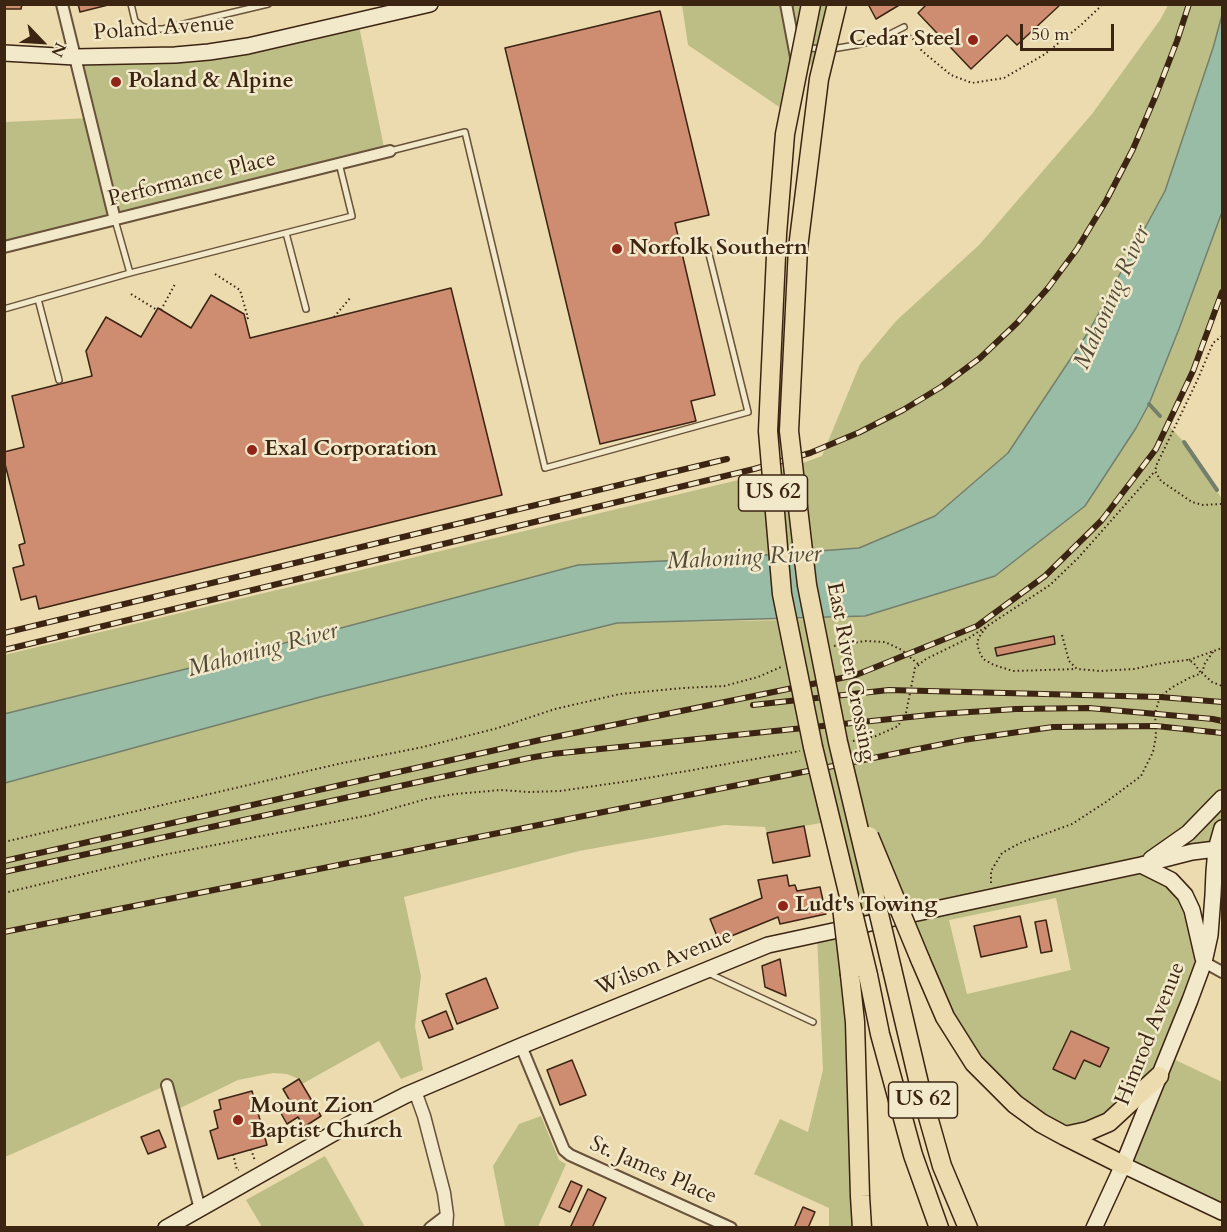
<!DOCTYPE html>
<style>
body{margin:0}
#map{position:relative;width:1227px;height:1232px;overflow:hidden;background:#ebdbae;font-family:Cardo,serif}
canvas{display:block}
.frame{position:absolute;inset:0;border:6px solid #3c2413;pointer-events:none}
.north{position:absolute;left:12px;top:12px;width:60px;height:60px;-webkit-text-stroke:4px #f2e8ca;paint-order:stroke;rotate:115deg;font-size:16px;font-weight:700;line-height:24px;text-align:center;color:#3c2413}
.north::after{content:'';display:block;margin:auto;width:21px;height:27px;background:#3c2413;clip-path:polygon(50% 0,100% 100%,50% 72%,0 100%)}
.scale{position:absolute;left:1020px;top:24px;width:94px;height:27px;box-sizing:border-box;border:3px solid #3c2413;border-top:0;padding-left:8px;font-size:18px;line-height:21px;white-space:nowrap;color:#3c2413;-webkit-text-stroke:4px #f2e8ca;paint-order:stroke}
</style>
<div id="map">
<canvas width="1227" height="1232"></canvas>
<div class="frame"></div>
<div class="north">N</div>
<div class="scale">50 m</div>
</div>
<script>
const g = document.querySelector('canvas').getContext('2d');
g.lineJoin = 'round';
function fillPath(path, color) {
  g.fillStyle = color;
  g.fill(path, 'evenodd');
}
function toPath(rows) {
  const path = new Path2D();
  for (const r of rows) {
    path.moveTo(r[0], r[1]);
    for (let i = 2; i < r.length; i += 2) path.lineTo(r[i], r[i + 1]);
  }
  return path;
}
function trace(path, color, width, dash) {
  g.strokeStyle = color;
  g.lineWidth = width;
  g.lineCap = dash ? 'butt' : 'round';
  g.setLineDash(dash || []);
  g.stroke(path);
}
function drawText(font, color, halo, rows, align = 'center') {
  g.font = font + ' Cardo,serif';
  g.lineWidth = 5;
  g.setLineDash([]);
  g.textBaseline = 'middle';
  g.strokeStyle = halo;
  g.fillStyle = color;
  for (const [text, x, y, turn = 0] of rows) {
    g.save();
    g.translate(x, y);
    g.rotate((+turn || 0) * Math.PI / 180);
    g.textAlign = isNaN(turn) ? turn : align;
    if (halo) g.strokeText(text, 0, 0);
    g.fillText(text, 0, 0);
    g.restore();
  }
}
fillPath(toPath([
 [682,5,837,5,822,64,797,65,794,117,688,45],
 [1168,5,1222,5,1222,15,1213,48,1165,191,1089,331,1008,453,935,516,859,548,726,558,578,565,198,666,5,714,4,655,789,468,822,456,860,364,896,321,979,245,1092,114,1160,20],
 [358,21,385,152,5,247,5,122,89,118,75,57,175,55],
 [1222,212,1222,292,1193,371,1168,425,1187,445,1222,499,1222,828,1216,849,1142,865,1179,886,1204,962,1167,1056,1222,1082,1222,1212,1123,1165,1158,1078,1116,1117,1065,1136,974,1063,903,916,856,926,862,1227,829,1227,829,1208,754,1174,780,1119,808,1132,823,1070,817,935,845,931,831,821,767,833,765,827,724,825,579,851,404,897,421,976,415,1026,423,1070,401,1079,379,1041,302,1084,299,1079,287,1074,273,1073,238,1080,174,1111,167,1085,5,1157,5,783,320,697,617,623,787,620,865,616,1136,428,1149,404,1179,329],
 [1056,898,1071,970,967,994,949,920],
 [541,1116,559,1160,566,1164,538,1227,505,1227,493,1166,519,1124],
 [325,1156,365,1227,262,1227,246,1200]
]), '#bdbe86');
const water = toPath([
 [1222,15,1222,212,1179,329,1149,404,1136,428,1085,506,995,576,865,616,617,623,320,697,5,783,4,714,198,666,578,565,726,558,859,548,935,516,1008,453,1089,331,1165,191,1213,48,1222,15]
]);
fillPath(water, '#99bca6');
trace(water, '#747f6b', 1.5);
trace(toPath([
 [1149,404,1160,416],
 [1184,442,1217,490]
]), '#747f6b', 4);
const building = toPath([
 [4,4,22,4,21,9,4,9,4,4],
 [78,4,112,4,80,12,78,4],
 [868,4,901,4,876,19,868,4],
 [927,4,1061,4,1017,45,1007,35,971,69,918,13,927,4],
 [660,11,709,215,675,223,715,395,691,401,696,421,600,444,505,48,660,11],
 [451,288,502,495,39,609,36,596,21,600,13,568,24,565,19,545,25,543,4,460,4,452,24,447,12,396,92,376,86,351,106,317,141,337,158,308,191,328,211,295,244,314,250,338,451,288],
 [1054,636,1055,644,997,656,995,648,1054,636],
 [804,826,810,856,773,863,767,833,804,826],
 [787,875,789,886,795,885,797,891,820,887,826,914,780,924,778,917,719,941,710,919,762,898,758,880,787,875],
 [1020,916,1027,947,981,957,974,926,1020,916],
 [1046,920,1052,951,1041,953,1035,922,1046,920],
 [780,959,786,996,765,987,762,966,780,959],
 [486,978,498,1008,457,1024,446,994,486,978],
 [446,1011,453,1029,429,1038,422,1021,446,1011],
 [1071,1031,1109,1048,1100,1067,1084,1060,1075,1079,1053,1069,1071,1031],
 [572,1060,586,1095,560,1105,547,1070,572,1060],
 [299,1079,321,1116,304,1127,298,1117,287,1124,278,1108,290,1101,283,1089,299,1079],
 [252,1091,267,1145,218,1159,210,1131,218,1128,214,1111,221,1109,219,1100,252,1091],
 [159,1130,166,1147,148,1154,141,1137,159,1130],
 [571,1181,582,1186,570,1212,559,1207,571,1181],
 [588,1189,606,1198,592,1228,570,1228,588,1189],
 [803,1207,815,1212,808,1228,794,1228,803,1207]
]);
fillPath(building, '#ce8c71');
trace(building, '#3c2413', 1.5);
const service = toPath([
 [131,4,135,21,142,26,151,29,163,29,268,4],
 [805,48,832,49,856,45,880,39,904,27],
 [390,151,465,132,545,468,748,412,707,246],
 [115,220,130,273],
 [286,233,306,309],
 [38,299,59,380],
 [4,309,130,273,352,216,339,163],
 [708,973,813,1022]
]);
const minor = toPath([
 [62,4,115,220],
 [786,4,796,57],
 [4,247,390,151],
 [1204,962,1222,972],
 [521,1046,564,1150,570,1155,731,1228],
 [167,1085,200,1209],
 [430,1228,447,1215]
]);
const tertiary = toPath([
 [415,1091,424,1116,444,1193,447,1215,446,1228]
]);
const secondary = toPath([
 [4,53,75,57,175,55,209,52,248,46,430,4],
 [1151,859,1188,833,1222,798],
 [1141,865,1171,880,1185,895,1192,910,1203,958],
 [1123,1165,1222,1212],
 [166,1228,357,1120,406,1095,521,1046,768,945,1141,865,1192,852,1216,849],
 [1094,1228,1123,1165,1190,1000,1204,962,1210,935,1213,895,1214,872,1216,849,1222,828]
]);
const motorway = toPath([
 [920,959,945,1017,974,1063,1015,1104,1041,1123,1065,1136,1088,1131,1109,1122,1159,1076],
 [892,969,921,1092,942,1166,968,1228],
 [850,975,855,1022,860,1196,862,1228],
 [868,975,880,1034,913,1155,939,1228],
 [1065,1136,1123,1165]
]);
trace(service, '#68523a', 8);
trace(minor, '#68523a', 14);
trace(tertiary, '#68523a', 15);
trace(secondary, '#3c2413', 18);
trace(motorway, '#3c2413', 21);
trace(toPath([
 [910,35,922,51,951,75,972,83,1004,78,1045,54,1081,25,1103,4],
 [215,274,240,290,248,318,245,319],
 [131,294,157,310],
 [161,310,175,284],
 [334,317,351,297],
 [1222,336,1213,343,1197,381,1157,464,1155,471,1161,481,1192,502,1203,505,1222,504],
 [986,628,981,634,977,642,979,651,983,659,994,665,1013,671,1076,669],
 [1062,635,1069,661,1077,669,1100,671,1134,669,1163,663,1187,660,1193,662,1201,673],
 [834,646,865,641,885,642,902,650,919,665],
 [1189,660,1222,648],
 [1202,673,1205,663,1213,652],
 [853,741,876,736,898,726,906,713,915,668,926,659,969,638,1050,585,1079,557,1155,471],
 [4,842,338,764,423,747,498,728,555,709,620,694,683,688,724,686,758,677,781,667],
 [991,883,991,871,1002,853,1020,843,1072,824,1106,802,1141,776,1153,752,1156,736,1155,713,1160,697,1171,688,1189,678,1202,673,1212,682,1222,686],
 [4,893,163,855,370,815,426,799,455,794,501,790,529,792,560,791,636,780,800,751],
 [251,1149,255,1161],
 [233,1154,237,1170,239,1170]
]), '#3c2413', 2, [1.5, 3]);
trace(service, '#f2e8ca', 5);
trace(minor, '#f2e8ca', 10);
trace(tertiary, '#f2e8ca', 12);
trace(secondary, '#f2e8ca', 15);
trace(motorway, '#ebdbae', 18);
const rail = toPath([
 [4,633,727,459],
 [4,650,754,469,810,453,860,432,903,410,941,387,980,358,1017,323,1048,288,1077,249,1106,201,1133,149,1156,95,1177,41,1189,4],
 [753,705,889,690,1160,697,1222,702],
 [4,861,540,740,856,675,977,626,1045,576,1102,520,1156,449,1193,371,1222,292],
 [4,872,529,758,552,754,939,714,1016,709,1089,708,1213,719,1222,721],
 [4,932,963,740,1053,727,1156,726,1222,733]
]);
trace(rail, '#3c2413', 6);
trace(rail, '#f2e8ca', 4, [11]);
const motorwayBridge = toPath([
 [811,4,785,134,777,234,768,431,782,594,813,747,868,975],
 [837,4,819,79,798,248,789,431,807,585,838,742,892,969],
 [869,836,920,959],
 [842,907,850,975]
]);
trace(motorwayBridge, '#3c2413', 21, []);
trace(motorwayBridge, '#ebdbae', 18);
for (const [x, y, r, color] of [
 [973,40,6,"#8f2418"],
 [116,82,6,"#8f2418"],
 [617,249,6,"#8f2418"],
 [252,450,6,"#8f2418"],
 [783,906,6,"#8f2418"],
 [238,1120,6,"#8f2418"]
]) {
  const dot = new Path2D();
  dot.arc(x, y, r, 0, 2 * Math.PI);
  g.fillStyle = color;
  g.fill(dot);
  trace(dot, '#f2e8ca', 2);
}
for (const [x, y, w] of [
 [773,493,69],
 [923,1100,69]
]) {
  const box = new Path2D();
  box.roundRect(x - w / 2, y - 18, w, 36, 4.5);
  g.fillStyle = '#f2e8ca';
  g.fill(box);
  trace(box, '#3c2413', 1.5);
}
drawText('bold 21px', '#3c2413', null, [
 ["US 62",773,493],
 ["US 62",923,1100]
]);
drawText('22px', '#3c2413', '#f2e8ca', [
 ["Poland Avenue",164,29,-4],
 ["Performance Place",192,180,-14],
 ["East River Crossing",850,672,79],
 ["Wilson Avenue",664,963,-22],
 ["Himrod Avenue",1151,1034,-68],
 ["St. James Place",653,1171,24]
]);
drawText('bold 22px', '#3c2413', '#f2e8ca', [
 ["Cedar Steel",961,40,"right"],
 ["Poland & Alpine",128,82],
 ["Norfolk Southern",629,249],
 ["Exal Corporation",264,450],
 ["Ludt's Towing",795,906],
 ["Mount Zion",250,1107],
 ["Baptist Church",250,1132]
], 'left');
drawText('italic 24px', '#534a38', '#f2e8ca', [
 ["Mahoning River",1113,298,-66],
 ["Mahoning River",744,559,-3],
 ["Mahoning River",263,651,-15]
]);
</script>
